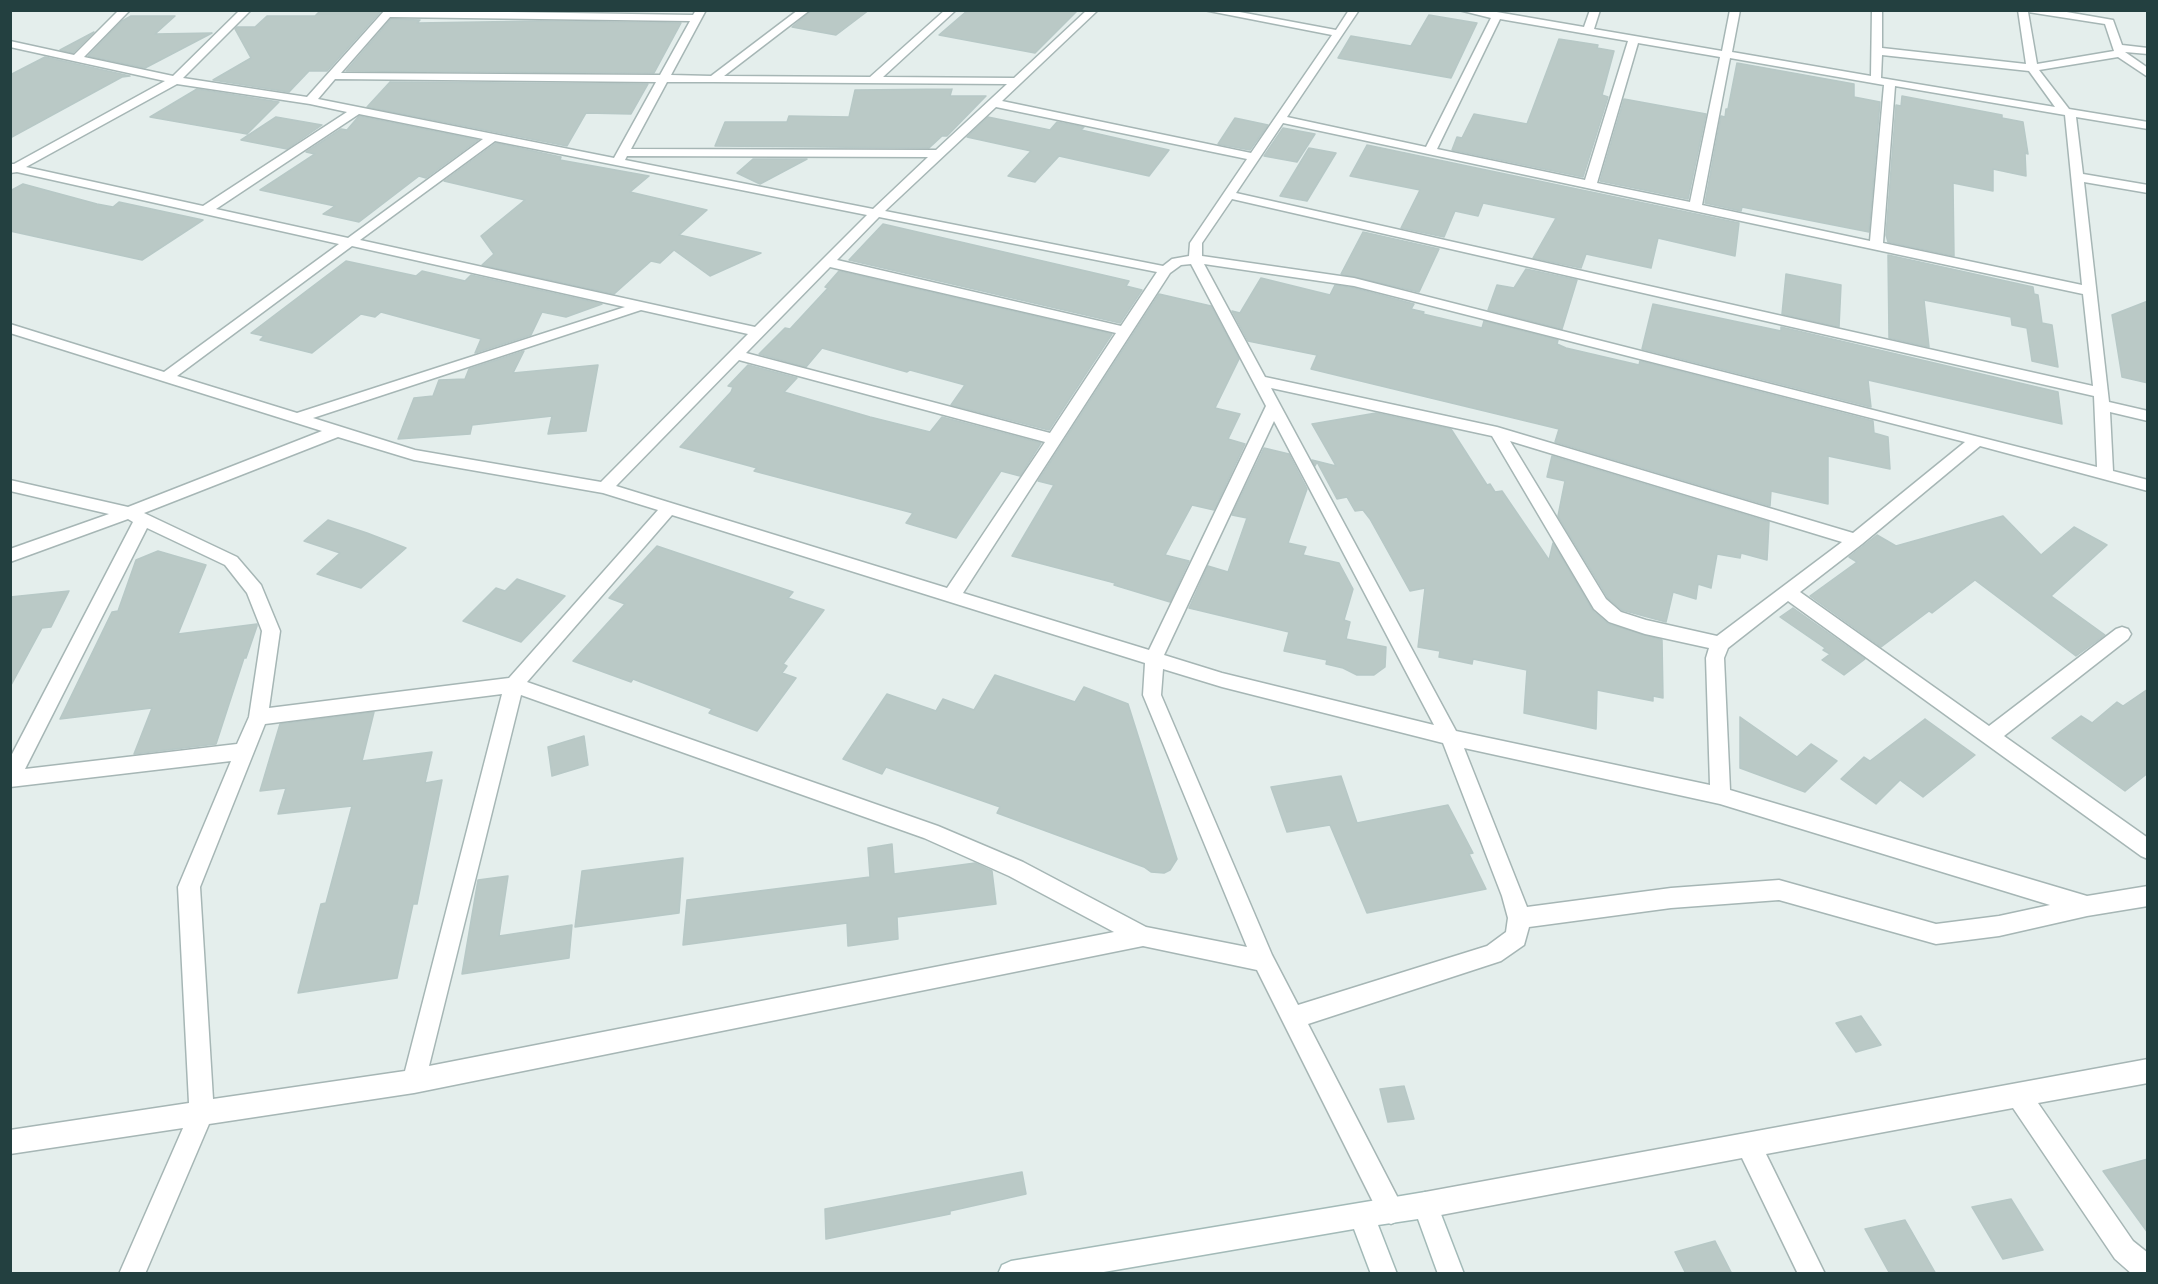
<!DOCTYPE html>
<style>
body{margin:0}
#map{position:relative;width:2158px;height:1284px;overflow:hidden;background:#e4eeec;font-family:Mulish,sans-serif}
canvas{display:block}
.frame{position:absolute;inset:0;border:12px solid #234040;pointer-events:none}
</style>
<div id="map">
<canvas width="2158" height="1284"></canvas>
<div class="frame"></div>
</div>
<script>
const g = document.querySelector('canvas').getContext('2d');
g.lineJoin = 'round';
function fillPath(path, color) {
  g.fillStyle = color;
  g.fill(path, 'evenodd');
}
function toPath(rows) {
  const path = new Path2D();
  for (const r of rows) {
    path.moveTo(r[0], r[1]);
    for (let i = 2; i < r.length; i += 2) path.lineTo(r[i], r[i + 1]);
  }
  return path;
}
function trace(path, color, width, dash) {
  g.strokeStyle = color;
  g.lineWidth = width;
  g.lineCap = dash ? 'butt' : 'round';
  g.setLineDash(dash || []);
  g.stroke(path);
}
const building = toPath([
 [321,10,382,10,327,71,309,71,289,92,213,80,251,58,235,29,237,27,255,27,267,16,315,16,321,10],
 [812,10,869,10,836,35,792,27,812,10],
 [968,10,1078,10,1035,53,939,35,968,10],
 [1429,15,1477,23,1451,78,1338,58,1351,36,1411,46,1429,15],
 [131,16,175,16,155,34,212,33,145,68,88,56,122,21,131,16],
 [391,19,420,20,417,23,541,21,681,23,654,73,346,71,391,19],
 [94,32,73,53,60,50,94,32],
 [1559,39,1598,45,1597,48,1614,51,1602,95,1608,97,1583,177,1452,150,1457,137,1462,138,1474,114,1527,124,1559,39],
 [45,57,130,76,122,77,10,138,10,75,45,57],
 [1737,63,1854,84,1854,97,1880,102,1869,232,1742,207,1741,211,1705,203,1721,116,1725,117,1726,109,1728,109,1737,63],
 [390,82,648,84,631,114,586,113,567,146,367,107,390,82],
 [197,89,279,102,247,134,150,117,197,89],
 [952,89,950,96,986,96,947,136,942,136,929,148,715,146,725,122,787,122,789,116,849,117,855,90,952,89],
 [1902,96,2002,115,2002,118,2023,122,2028,154,2025,153,2026,176,1993,169,1993,191,1953,183,1954,256,1888,242,1886,235,1896,105,1901,106,1902,96],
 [1624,99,1706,114,1688,199,1600,181,1624,99],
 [359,116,478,140,426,178,419,176,359,222,323,214,335,206,260,190,315,154,306,152,341,129,347,130,359,116],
 [276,117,322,125,287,149,241,140,276,117],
 [988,117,1050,130,1057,122,1084,127,1081,130,1169,150,1149,176,1059,156,1035,182,1008,176,1031,151,967,137,988,117],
 [1235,118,1268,125,1250,150,1218,144,1235,118],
 [1283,128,1315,134,1297,162,1264,156,1283,128],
 [496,143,561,157,560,160,649,176,630,192,707,210,679,235,761,253,710,276,674,250,660,263,651,261,614,294,482,265,494,254,481,236,525,200,444,181,496,143],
 [1367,145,1739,223,1735,256,1658,238,1651,268,1586,254,1581,268,1533,258,1556,218,1483,203,1478,216,1455,211,1444,237,1401,228,1420,190,1350,176,1367,145],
 [1309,148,1336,153,1307,201,1280,196,1309,148],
 [753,159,807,159,760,184,737,173,753,159],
 [23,184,97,204,113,207,119,202,203,220,142,260,10,231,10,191,23,184],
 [883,224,1129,281,1126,286,1142,290,1120,323,849,260,883,224],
 [1363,232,1439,249,1419,292,1341,274,1363,232],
 [1888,255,2033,287,2034,294,2038,295,2042,323,2052,325,2058,367,2032,361,2027,328,2012,325,2011,317,1924,300,1929,347,1889,338,1888,255],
 [346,261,416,276,422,271,465,281,471,275,602,304,566,317,542,312,531,335,475,353,481,339,381,312,375,317,361,314,312,353,260,340,264,336,251,333,346,261],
 [1526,269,1577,280,1562,329,1488,310,1497,285,1514,288,1526,269],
 [839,271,1112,334,1049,430,951,405,965,385,910,370,907,372,822,348,806,367,759,354,785,328,790,329,828,288,825,287,839,271],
 [1786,274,1841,285,1839,327,1782,314,1786,274],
 [1261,278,1330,295,1335,285,1354,288,1414,304,1411,309,1424,312,1423,314,1482,328,1484,321,1558,340,1557,344,1566,348,1639,365,1640,361,1873,421,1874,433,1888,437,1890,469,1828,456,1828,504,1771,491,1770,506,1555,442,1559,429,1311,369,1317,355,1248,341,1232,311,1240,313,1261,278],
 [1159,294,1211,306,1239,359,1215,408,1240,414,1228,439,1245,444,1214,510,1192,505,1165,555,1189,561,1170,602,1114,585,1115,583,1012,556,1054,485,1038,481,1159,294],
 [2148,301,2148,383,2122,377,2112,315,2148,301],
 [1653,304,1781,331,1781,327,2058,392,2062,424,1868,380,1871,407,1642,349,1653,304],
 [524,351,513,373,598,365,586,431,548,434,552,416,472,425,470,434,398,439,414,398,433,396,439,380,465,379,469,369,524,351],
 [748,365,797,378,784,392,870,417,930,432,942,417,1041,443,1020,476,1001,471,956,538,906,523,913,513,754,471,757,468,680,447,731,392,733,387,728,386,748,365],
 [1376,413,1451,429,1487,485,1490,484,1495,492,1502,491,1549,560,1553,543,1593,611,1608,624,1662,640,1663,698,1653,696,1653,701,1597,690,1596,729,1524,713,1527,670,1473,659,1472,664,1439,657,1440,651,1418,647,1425,588,1410,591,1370,519,1363,510,1355,511,1347,497,1337,499,1317,462,1315,466,1312,460,1336,466,1312,424,1376,413],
 [1264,448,1289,454,1307,489,1288,543,1306,547,1303,555,1339,563,1353,589,1344,620,1350,622,1346,639,1386,647,1385,667,1374,675,1357,675,1343,668,1326,664,1327,660,1284,651,1289,632,1189,608,1208,566,1228,572,1247,518,1232,515,1264,448],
 [1552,456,1769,522,1767,560,1741,553,1740,558,1717,554,1711,588,1698,584,1696,599,1673,592,1666,622,1622,610,1608,598,1558,516,1565,481,1547,477,1552,456],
 [2003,516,2041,555,2074,527,2107,545,2051,596,2105,635,2076,656,1975,580,1932,613,1929,611,1881,647,1810,596,1857,562,1849,557,1877,535,1896,546,2003,516],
 [328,520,367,533,406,548,361,588,317,574,340,553,304,541,328,520],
 [657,546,793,592,788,598,824,610,783,664,787,666,782,673,796,678,757,731,709,713,712,709,633,679,631,682,573,661,625,604,609,598,657,546],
 [158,551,206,565,178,634,257,624,257,626,246,658,244,658,216,744,134,754,152,708,60,719,112,612,118,611,136,560,158,551],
 [517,579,565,596,521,642,463,621,496,588,505,591,517,579],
 [69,591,51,627,42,628,10,687,10,597,69,591],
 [1793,608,1865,659,1844,675,1822,660,1830,654,1823,650,1825,648,1780,617,1793,608],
 [995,675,1075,702,1084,687,1128,704,1177,859,1170,870,1164,873,1151,872,1144,867,997,813,1000,807,886,767,882,774,843,759,887,694,936,711,943,699,974,710,995,675],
 [2148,689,2148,773,2125,791,2052,738,2081,716,2092,723,2117,702,2123,706,2148,689],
 [374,712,362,761,432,752,425,783,442,780,417,904,413,904,397,978,298,993,321,904,326,903,352,806,278,814,286,788,260,791,280,724,374,712],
 [1740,717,1797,757,1811,744,1837,761,1805,792,1740,768,1740,717],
 [1925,719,1975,755,1923,797,1900,780,1876,804,1841,779,1864,757,1870,761,1925,719],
 [584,736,588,765,552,776,548,747,584,736],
 [1341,776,1357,823,1448,805,1473,853,1469,854,1486,889,1367,913,1330,825,1287,832,1271,787,1341,776],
 [892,844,894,874,975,863,992,871,996,904,897,917,898,939,848,946,847,923,683,945,687,900,870,877,868,848,892,844],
 [683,858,679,913,575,927,582,871,683,858],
 [508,876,499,936,572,925,569,958,462,974,478,880,508,876],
 [1861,1016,1881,1045,1856,1052,1836,1023,1861,1016],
 [1404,1086,1414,1119,1388,1122,1380,1089,1404,1086],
 [2148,1159,2148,1233,2103,1171,2148,1159],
 [1022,1172,1026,1194,950,1211,950,1214,826,1239,825,1209,1022,1172],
 [2011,1199,2043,1250,2003,1259,1972,1207,2011,1199],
 [1905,1220,1936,1274,1890,1274,1865,1229,1905,1220],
 [1715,1241,1732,1274,1686,1274,1675,1252,1715,1241]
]);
fillPath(building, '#bac9c6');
trace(building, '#b7c8c6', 1.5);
const street = toPath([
 [119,10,130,10,84,57,173,76,240,10,251,10,183,78,307,97,385,10,693,15,696,10,706,10,671,75,711,76,798,10,810,10,724,76,870,77,945,10,956,10,883,77,1014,78,1087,10,1098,10,1002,101,1251,153,1332,35,1204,10,1229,10,1336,30,1349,10,1359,10,1287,117,1426,147,1491,18,1459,10,1485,10,1584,27,1590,10,1600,10,1594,29,1722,51,1730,10,1740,10,1732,52,1871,76,1872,10,1882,10,1882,48,2026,64,2018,10,2055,10,2113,20,2122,45,2148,48,2148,54,2125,52,2148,68,2148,77,2118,57,2039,70,2069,109,2148,122,2148,129,2076,117,2083,174,2148,185,2148,193,2084,182,2109,402,2148,411,2148,421,2110,412,2113,471,2148,480,2148,491,1980,446,1862,544,1800,592,1989,726,2116,629,2122,627,2128,629,2131,634,2128,639,2004,736,2148,838,2148,859,2141,856,1788,601,1728,648,1724,658,1730,790,2087,896,2148,886,2148,906,2087,916,1999,936,1936,944,1779,900,1671,908,1529,927,1524,945,1501,961,1308,1024,1400,1202,1404,1211,1400,1220,1391,1224,1382,1220,1257,970,1143,946,414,1093,209,1124,145,1274,119,1274,183,1128,10,1154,10,1130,189,1103,178,887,231,761,10,787,10,758,133,522,128,519,10,562,10,549,109,514,10,491,10,480,128,507,322,431,10,333,10,324,164,372,339,244,17,172,10,173,10,164,14,164,165,81,10,47,10,41,74,55,119,10],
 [2028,12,2105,24,2114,51,2037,64,2028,12],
 [390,17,690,21,660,75,341,73,390,17],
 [1500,19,1628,41,1585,180,1437,149,1500,19],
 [1638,43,1720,57,1690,202,1597,183,1638,43],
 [1882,55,2029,71,2055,107,1881,78,1882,55],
 [1730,58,1884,85,1870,241,1702,205,1730,58],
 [335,79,656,82,614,158,318,99,335,79],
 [667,82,713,82,1007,84,936,150,631,149,667,82],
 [177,84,310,104,347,112,203,206,26,167,177,84],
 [1895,86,2065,115,2082,285,1883,243,1895,86],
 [996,107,1247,159,1190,243,1189,256,1172,259,1163,266,885,211,996,107],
 [359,114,483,139,348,238,216,209,359,114],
 [1283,123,2083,294,2093,386,1236,193,1283,123],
 [495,141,867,215,755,327,360,240,495,141],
 [627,156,928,157,873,209,625,160,627,156],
 [1232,199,2094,396,2097,467,1354,278,1202,256,1202,243,1232,199],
 [879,217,1157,272,1121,326,837,260,879,217],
 [352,246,625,307,297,413,177,376,352,246],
 [1191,264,1266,406,1149,650,963,593,1170,273,1181,265,1191,264],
 [1204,264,1354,286,1965,442,1853,533,1497,427,1265,377,1204,264],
 [830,267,1116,333,1050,433,746,353,830,267],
 [641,310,748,334,601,482,415,450,313,418,641,310],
 [739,360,1045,442,947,588,616,486,739,360],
 [1271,388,1492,436,1594,609,1609,622,1645,634,1709,648,1706,658,1710,785,1456,731,1271,388],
 [1274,421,1434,725,1222,673,1164,655,1274,421],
 [338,437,414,460,603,493,658,510,509,678,269,708,280,631,261,585,237,557,144,513,338,437],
 [1510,441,1842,542,1717,636,1646,620,1621,612,1606,599,1510,441],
 [672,515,1145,663,1143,695,1247,947,1146,927,1023,862,938,826,527,682,672,515],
 [147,528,225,565,247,593,262,631,249,717,237,744,25,769,147,528],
 [1163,669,1222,687,1443,743,1502,896,1508,918,1506,932,1487,946,1298,1005,1272,955,1161,695,1163,669],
 [502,694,405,1071,213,1099,200,887,265,724,502,694],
 [521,695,924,838,1009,876,1114,932,429,1066,521,695],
 [1464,748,1720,804,2050,905,1999,916,1936,924,1779,880,1671,888,1527,907,1464,748],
 [2148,1059,2148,1083,2038,1103,2133,1241,2148,1253,2148,1274,2132,1274,2115,1259,2013,1108,1766,1154,1825,1274,1798,1274,1742,1158,1425,1218,1416,1214,1412,1205,1416,1196,1425,1192,2148,1059]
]);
const secondary = toPath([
 [1425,1192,1434,1196,1464,1274,1438,1274,1418,1219,1378,1225,1397,1274,1371,1274,1354,1229,1092,1274,998,1274,1002,1265,1011,1261,1425,1192]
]);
trace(street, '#a6b6b5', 3);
trace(secondary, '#a3bab8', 3);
fillPath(street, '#fff');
fillPath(secondary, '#fff');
</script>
